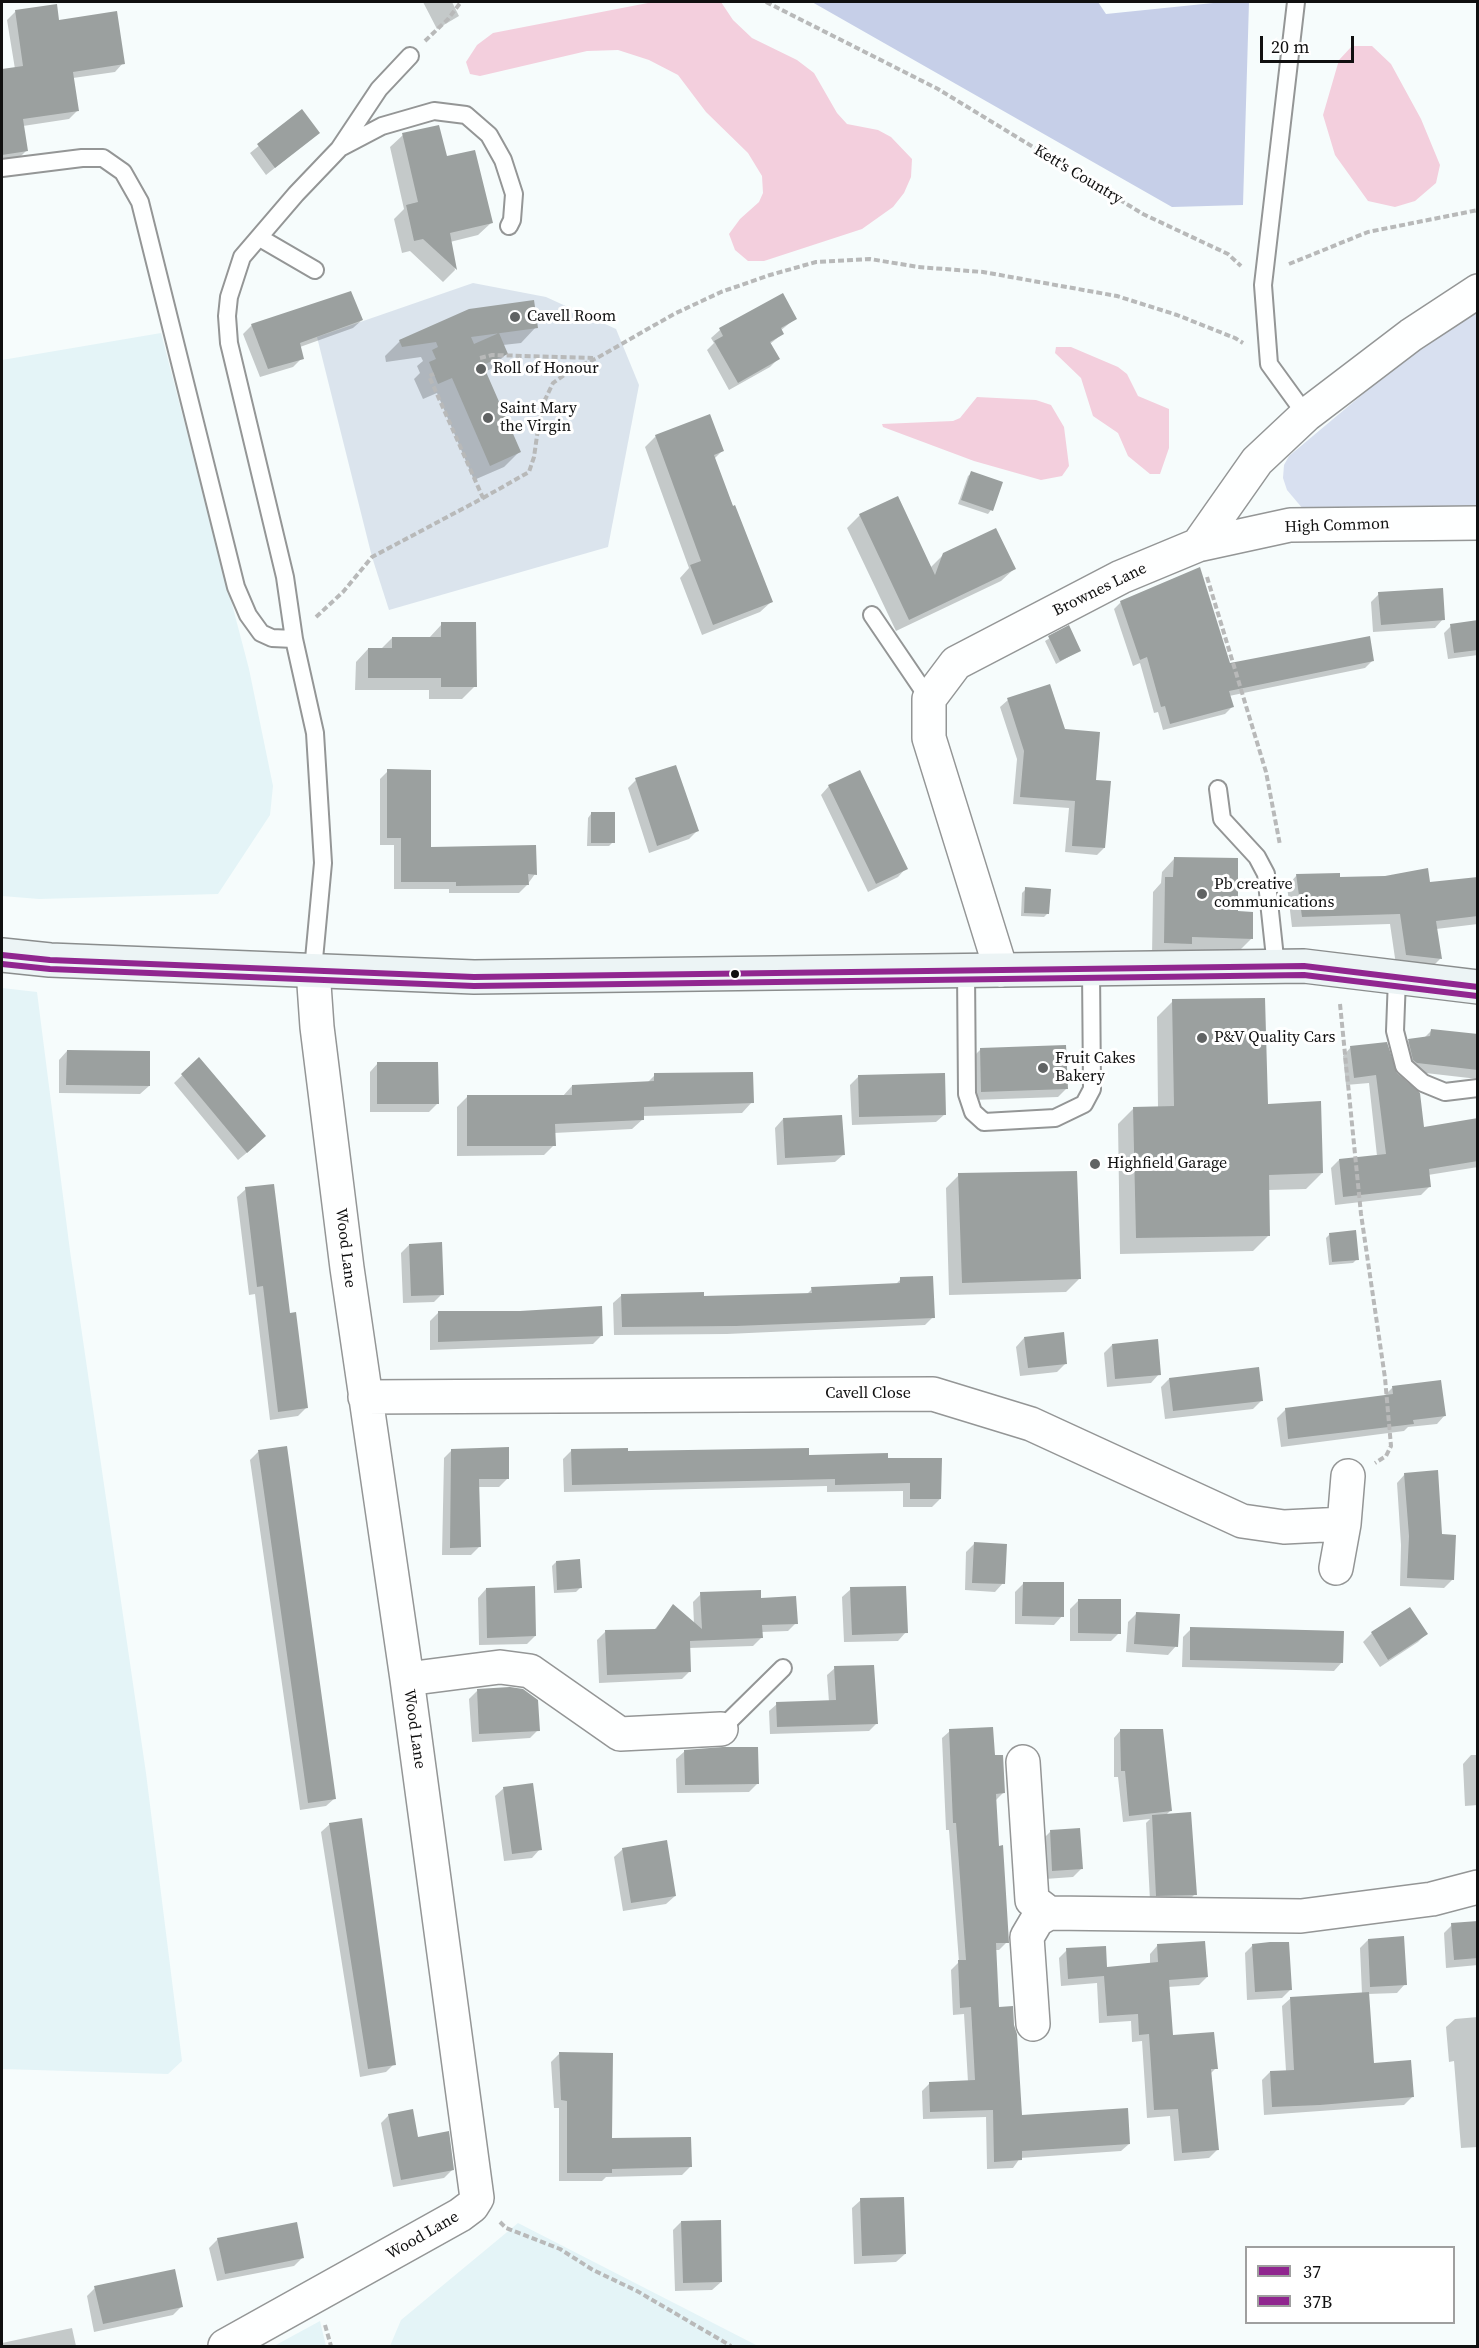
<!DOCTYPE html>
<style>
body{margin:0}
#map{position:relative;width:1479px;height:2348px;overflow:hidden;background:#f6fcfc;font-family:"Source Serif 4",serif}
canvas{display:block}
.frame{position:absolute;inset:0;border:3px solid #101010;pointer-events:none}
.legend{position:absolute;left:1245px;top:2246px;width:210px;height:78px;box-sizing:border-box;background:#fff;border:2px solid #9f9f9f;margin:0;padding:8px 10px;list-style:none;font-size:18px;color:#101010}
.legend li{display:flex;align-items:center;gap:12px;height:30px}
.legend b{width:30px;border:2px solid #9f9f9f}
.scale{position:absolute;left:1260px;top:36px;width:94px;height:27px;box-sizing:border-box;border:3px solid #101010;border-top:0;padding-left:8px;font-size:18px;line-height:21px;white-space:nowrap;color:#101010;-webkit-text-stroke:4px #fff;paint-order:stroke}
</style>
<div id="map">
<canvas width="1479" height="2348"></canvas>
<div class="frame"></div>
<ul class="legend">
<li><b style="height:8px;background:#90268f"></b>37</li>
<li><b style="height:8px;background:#90268f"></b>37B</li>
</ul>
<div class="scale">20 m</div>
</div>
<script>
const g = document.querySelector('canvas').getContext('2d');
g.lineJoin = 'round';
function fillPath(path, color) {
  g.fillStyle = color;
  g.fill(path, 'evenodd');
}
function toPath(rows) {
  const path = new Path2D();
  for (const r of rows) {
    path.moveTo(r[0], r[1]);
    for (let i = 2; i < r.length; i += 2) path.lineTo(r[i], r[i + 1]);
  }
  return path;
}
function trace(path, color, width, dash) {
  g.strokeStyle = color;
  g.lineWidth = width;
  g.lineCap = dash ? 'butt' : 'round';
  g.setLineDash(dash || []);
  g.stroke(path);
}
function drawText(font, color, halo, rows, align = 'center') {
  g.font = font + ' "Source Serif 4",serif';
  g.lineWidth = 6;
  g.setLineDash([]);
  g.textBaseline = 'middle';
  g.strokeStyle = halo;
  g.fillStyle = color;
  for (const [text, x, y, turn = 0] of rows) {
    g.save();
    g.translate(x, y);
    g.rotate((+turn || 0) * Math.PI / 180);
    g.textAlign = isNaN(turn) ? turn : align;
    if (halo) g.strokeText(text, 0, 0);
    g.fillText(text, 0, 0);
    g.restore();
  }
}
fillPath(toPath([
 [161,333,249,669,273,786,270,815,218,894,39,899,2,896,2,360],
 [2,988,37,992,70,1251,146,1773,182,2061,168,2074,2,2069],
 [518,2223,758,2346,390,2346,401,2320],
 [320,2321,326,2346,274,2346]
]), '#e4f4f7');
fillPath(toPath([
 [1477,310,1477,509,1303,509,1287,490,1283,478,1284,465,1289,456,1419,347]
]), '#d8e0f0');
fillPath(toPath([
 [812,2,1098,2,1106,14,1223,2,1249,2,1243,205,1172,207]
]), '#c6cfe8');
fillPath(toPath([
 [473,283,546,297,616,329,639,385,608,547,389,610,372,557,317,337]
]), '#dbe4ed');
fillPath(toPath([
 [653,2,721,2,733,20,752,38,797,60,814,73,837,113,847,124,878,130,891,137,912,159,911,177,904,193,893,207,862,229,764,261,748,261,735,250,729,234,740,219,759,202,763,193,762,176,748,153,706,112,678,75,649,60,618,50,587,51,480,76,470,74,466,62,477,45,493,33],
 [1352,46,1372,46,1391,64,1421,119,1440,165,1436,183,1415,201,1395,207,1368,201,1335,155,1323,115,1339,60],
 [1056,347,1071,347,1118,367,1127,374,1138,396,1169,409,1169,448,1160,474,1150,474,1128,456,1118,433,1093,416,1081,378,1055,353],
 [977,397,1036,400,1051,405,1064,427,1069,466,1062,476,1041,480,974,461,883,427,882,424,953,421,960,418]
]), '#f3cfdd');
fillPath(toPath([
 [423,2,452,2,459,16,437,29],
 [16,11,58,21,123,63,115,72,73,78,78,110,69,119,23,126,26,151,18,159,2,162,2,71,15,69,7,20],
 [302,111,318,133,266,175,250,153],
 [403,135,491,223,478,235,450,242,455,270,443,282,410,251,402,253,394,219,404,209,390,147],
 [782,295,796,318,780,331,782,334,770,344,778,359,770,367,729,390,707,350,714,343,711,338,720,330],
 [362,320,353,328,300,347,302,358,293,367,260,377,243,334,252,325],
 [536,327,521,343,503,345,506,354,491,369,484,372,519,452,504,467,474,480,437,393,423,399,414,379,420,373,417,366,423,361,421,357,386,362,385,356,400,341],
 [656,436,722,451,714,459,771,602,760,612,702,635,680,578,689,568,645,447],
 [972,473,991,510,988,514,958,504,968,476],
 [860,515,930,568,944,554,1014,569,1001,581,896,631,847,528],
 [1379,594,1443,619,1435,628,1373,632,1371,602],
 [1121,602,1229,665,1372,661,1365,668,1229,696,1232,707,1225,714,1163,730,1158,712,1154,713,1140,663,1133,666,1114,609],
 [1478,622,1478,655,1448,659,1444,633,1451,626],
 [442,624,475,686,462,699,429,699,429,690,355,690,356,662,368,649,381,649,392,638,429,638],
 [1068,627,1079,651,1056,664,1045,641],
 [1008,700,1064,730,1095,781,1104,848,1097,855,1065,852,1069,808,1013,804,1017,759,1000,707],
 [388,771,429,849,535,874,527,885,519,893,449,893,449,889,394,889,394,845,380,845,380,779],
 [636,780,697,831,689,839,649,853,628,788],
 [829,786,906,868,898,877,868,892,821,795],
 [591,814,613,842,609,846,587,846,588,818],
 [1174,859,1236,913,1252,938,1239,951,1184,950,1178,956,1152,956,1153,892,1161,883,1162,872],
 [1297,875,1429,884,1478,878,1478,924,1436,929,1440,959,1430,969,1396,965,1390,924,1292,927,1287,886],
 [1026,889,1048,913,1044,917,1021,916,1022,893],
 [1173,1001,1266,1105,1322,1173,1306,1189,1268,1190,1269,1235,1253,1251,1120,1254,1118,1124,1134,1108,1158,1108,1157,1017],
 [1431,1031,1478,1036,1478,1079,1408,1071,1400,1049,1409,1041,1423,1039],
 [1351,1047,1395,1074,1423,1128,1478,1120,1478,1167,1428,1175,1430,1186,1421,1195,1335,1205,1331,1168,1339,1160,1377,1156,1369,1083,1346,1085,1343,1056],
 [980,1050,1066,1089,1058,1097,973,1100,972,1058],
 [67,1051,149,1086,140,1094,59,1093,59,1060],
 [199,1059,256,1145,238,1160,174,1083],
 [378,1063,437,1104,429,1112,370,1112,370,1072],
 [655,1075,752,1102,742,1113,642,1116,643,1119,632,1129,554,1133,554,1145,544,1155,457,1156,457,1107,467,1097,562,1097,572,1086,647,1083],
 [859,1076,945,1114,936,1122,852,1125,850,1085],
 [783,1119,844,1154,835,1162,777,1165,775,1128],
 [959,1175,1079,1279,1066,1292,949,1295,946,1188],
 [246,1189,289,1315,306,1408,298,1416,270,1420,255,1294,249,1295,237,1197],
 [1330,1234,1357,1259,1353,1263,1329,1265,1326,1238],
 [409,1245,442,1294,434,1302,403,1303,401,1253],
 [901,1279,933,1317,925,1325,727,1334,614,1335,613,1303,622,1295,702,1298,807,1294,812,1289,895,1285],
 [438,1313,601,1336,593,1344,430,1350,430,1321],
 [1024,1338,1066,1363,1057,1372,1020,1376,1016,1347],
 [1112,1345,1159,1374,1151,1383,1107,1387,1104,1353],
 [1169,1379,1261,1401,1253,1409,1165,1419,1161,1387],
 [1392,1388,1445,1415,1437,1424,1408,1427,1404,1431,1281,1447,1277,1418,1286,1409,1383,1397],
 [285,1448,335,1798,326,1806,300,1810,250,1460,258,1452],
 [452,1450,508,1478,499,1487,478,1487,479,1547,471,1555,442,1555,444,1458],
 [572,1450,886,1459,940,1499,932,1507,903,1507,903,1491,827,1492,827,1486,564,1492,563,1459],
 [1405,1474,1440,1536,1453,1579,1444,1588,1400,1586,1401,1545,1397,1483],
 [975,1543,1003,1583,995,1592,965,1590,966,1552],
 [556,1562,580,1588,576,1592,554,1593,552,1566],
 [1023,1584,1062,1616,1054,1625,1015,1624,1015,1592],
 [486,1589,535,1636,527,1644,479,1645,478,1598],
 [851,1589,906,1632,898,1641,844,1642,842,1597],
 [701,1594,760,1599,796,1623,788,1631,761,1632,761,1638,753,1646,689,1648,690,1671,682,1679,599,1683,597,1640,605,1632,654,1630,674,1606,694,1624,693,1602],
 [1079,1600,1119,1633,1111,1641,1070,1641,1070,1609],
 [1410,1609,1426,1634,1418,1642,1380,1667,1363,1642,1372,1633],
 [1137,1613,1176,1646,1168,1655,1126,1652,1128,1622],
 [1191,1629,1342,1662,1334,1671,1182,1667,1183,1637],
 [835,1668,876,1724,869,1731,770,1734,769,1711,777,1704,829,1702,827,1675],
 [477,1691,538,1730,530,1738,472,1742,469,1699],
 [950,1731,993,1757,1003,1793,995,1801,997,1847,1007,1942,999,1950,995,1950,998,2009,1021,2116,1129,2144,1121,2151,1020,2158,1013,2168,987,2169,986,2117,923,2119,922,2091,929,2084,968,2082,964,2014,953,2015,951,1970,959,1962,949,1830,946,1830,942,1738],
 [1120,1731,1170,1811,1165,1816,1195,1894,1189,1900,1150,1901,1146,1823,1150,1819,1123,1822,1118,1777,1114,1777,1114,1738],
 [685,1751,757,1784,749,1792,677,1793,676,1759],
 [1471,1755,1478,1755,1478,1805,1465,1806,1463,1764],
 [504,1788,540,1849,532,1858,504,1861,495,1796],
 [330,1824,394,2064,386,2072,360,2077,321,1832],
 [1050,1832,1082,1868,1073,1877,1045,1879,1042,1840],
 [623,1849,675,1896,666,1904,623,1911,614,1857],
 [1478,1923,1478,1965,1446,1968,1444,1933,1452,1925],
 [1368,1940,1405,1984,1397,1993,1368,1994,1372,2065,1413,2096,1404,2105,1264,2115,1262,2080,1270,2072,1286,2071,1282,2006,1291,1998,1362,1994,1360,1948],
 [1253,1945,1290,1990,1282,1998,1247,2000,1245,1953],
 [1157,1946,1207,1977,1199,1985,1168,1987,1172,2037,1216,2068,1210,2074,1217,2150,1209,2158,1174,2161,1170,2116,1147,2118,1142,2041,1132,2042,1131,2021,1099,2023,1097,1983,1061,1986,1059,1958,1067,1950,1106,1969,1150,1964,1150,1954],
 [1478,2017,1478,2147,1461,2148,1454,2061,1449,2062,1446,2027,1455,2019],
 [559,2054,610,2140,690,2167,682,2175,606,2177,602,2181,559,2181,559,2108,554,2108,551,2062],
 [389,2115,417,2138,453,2169,444,2178,393,2187,381,2123],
 [861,2200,905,2254,896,2262,854,2264,852,2208],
 [681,2222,721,2282,712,2290,675,2291,673,2230],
 [218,2239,303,2257,294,2266,217,2281,209,2248],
 [95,2288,181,2307,173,2315,94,2332,87,2296],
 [72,2328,76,2346,2,2346,2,2343]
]), '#0003');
fillPath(toPath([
 [57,4,59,20,117,11,125,64,73,72,79,111,23,119,28,151,2,155,2,69,23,66,15,10],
 [302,109,320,133,275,168,257,144],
 [439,125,447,156,475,150,493,223,450,233,457,270,423,239,414,241,406,205,418,202,402,133],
 [351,291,363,320,300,343,304,359,268,369,251,324],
 [783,293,797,319,781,328,784,334,770,342,780,359,738,383,714,341,723,336,719,328],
 [534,300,538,328,471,337,474,344,499,333,508,354,483,365,521,452,490,466,452,378,438,384,429,362,436,359,432,350,438,347,436,342,402,347,399,340,469,309],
 [710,414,724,451,714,455,733,506,735,505,773,602,713,625,690,565,701,561,655,435],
 [971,471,1003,482,993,511,961,500],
 [898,496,935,575,943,553,996,528,1016,569,909,620,859,514],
 [1200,567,1230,663,1370,636,1374,661,1229,691,1234,707,1170,724,1165,706,1161,707,1147,657,1140,660,1120,601],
 [1443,588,1445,620,1381,625,1378,592],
 [1478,620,1478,650,1454,653,1450,624],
 [441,622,476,622,477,687,441,687,441,678,368,678,368,648,392,648,392,637,441,637],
 [1069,625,1081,651,1060,661,1048,636],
 [1050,684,1065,729,1100,732,1096,780,1111,781,1105,848,1072,846,1075,801,1020,797,1024,751,1007,698],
 [676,765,699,831,657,846,635,778],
 [387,769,431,770,431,847,536,845,537,875,528,874,529,885,456,886,456,882,401,882,401,838,387,838],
 [860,770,908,869,876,884,828,785],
 [591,812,615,812,615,843,591,843],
 [1174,857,1238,858,1238,911,1253,912,1253,939,1192,937,1192,944,1164,943,1165,877,1173,877],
 [1428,868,1430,882,1478,877,1478,916,1436,921,1442,959,1406,955,1400,914,1302,917,1296,874,1340,873,1340,877,1385,876],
 [1025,887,1051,889,1049,914,1024,913],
 [1265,998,1268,1104,1321,1101,1323,1173,1269,1175,1270,1236,1136,1238,1133,1107,1174,1106,1172,999],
 [1431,1029,1478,1034,1478,1070,1417,1063,1413,1060,1408,1039,1430,1036],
 [1387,1042,1397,1073,1420,1093,1424,1127,1478,1118,1478,1161,1429,1169,1431,1187,1343,1197,1339,1159,1386,1154,1376,1075,1354,1078,1350,1046],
 [1066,1045,1068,1089,981,1092,980,1048],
 [67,1050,150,1051,150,1086,66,1085],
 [199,1057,266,1136,247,1153,181,1074],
 [377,1062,438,1062,439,1104,377,1104],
 [753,1072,754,1103,644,1107,644,1120,555,1124,556,1146,467,1146,467,1095,572,1095,572,1085,654,1081,654,1073],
 [945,1073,946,1115,859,1117,858,1075],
 [842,1115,845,1155,785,1158,783,1118],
 [1077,1171,1081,1279,962,1283,958,1173],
 [274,1184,290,1313,296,1312,308,1408,278,1412,263,1286,257,1287,245,1187],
 [1356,1230,1359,1260,1332,1262,1329,1233],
 [442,1242,444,1295,411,1296,409,1244],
 [933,1276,935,1318,736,1326,622,1327,621,1294,704,1292,704,1296,812,1293,811,1287,900,1283,900,1277],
 [602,1306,603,1336,438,1342,438,1311,520,1311],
 [1064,1332,1067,1364,1028,1368,1024,1337],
 [1158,1339,1161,1375,1115,1379,1112,1344],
 [1259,1367,1263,1401,1173,1411,1169,1378],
 [1441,1380,1446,1416,1413,1420,1414,1424,1288,1439,1285,1408,1393,1394,1392,1386],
 [287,1446,336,1799,308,1803,258,1450],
 [509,1447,509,1479,479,1479,481,1547,450,1548,451,1449],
 [628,1448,628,1451,809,1448,809,1455,888,1453,888,1458,942,1458,941,1499,910,1499,910,1483,835,1485,835,1479,572,1485,571,1449],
 [1438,1470,1442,1534,1456,1535,1454,1580,1407,1578,1409,1536,1404,1473],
 [974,1542,1007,1544,1005,1584,972,1583],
 [580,1559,582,1588,557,1590,556,1561],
 [1023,1582,1064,1582,1064,1617,1022,1616],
 [535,1586,536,1636,487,1638,486,1588],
 [906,1586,908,1633,852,1635,850,1587],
 [761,1590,761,1598,796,1596,798,1624,762,1625,763,1638,690,1641,691,1672,607,1675,605,1630,656,1629,673,1604,702,1629,700,1592],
 [1078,1599,1121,1599,1121,1634,1078,1633],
 [1410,1607,1428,1634,1388,1660,1371,1632],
 [1136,1612,1180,1614,1178,1647,1134,1644],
 [1190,1627,1344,1631,1343,1663,1190,1660],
 [874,1665,878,1724,777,1727,776,1702,836,1700,834,1666],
 [510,1687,523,1689,538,1700,540,1731,479,1734,477,1689],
 [993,1727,995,1755,1003,1755,1005,1793,996,1794,999,1846,1003,1845,1009,1943,996,1943,999,2007,1013,2006,1014,2025,1017,2034,1022,2115,1128,2108,1130,2144,1022,2151,1022,2160,994,2162,993,2110,930,2112,929,2082,975,2080,971,2007,960,2008,958,1960,966,1960,956,1823,953,1823,949,1729],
 [1120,1729,1163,1729,1172,1811,1129,1816,1125,1771,1121,1771],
 [723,1747,758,1747,759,1784,685,1785,684,1750],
 [533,1783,542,1850,512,1854,503,1787],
 [1191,1812,1197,1895,1156,1896,1152,1815],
 [362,1818,396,2065,368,2069,329,1823],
 [1080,1828,1083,1869,1052,1871,1050,1830],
 [667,1840,676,1896,631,1903,622,1848],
 [1478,1921,1478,1958,1454,1960,1451,1923],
 [1404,1936,1407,1985,1370,1987,1368,1939],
 [1205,1941,1208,1977,1169,1980,1173,2035,1214,2032,1218,2069,1211,2069,1219,2150,1182,2153,1178,2109,1154,2110,1149,2034,1139,2035,1138,2014,1107,2016,1104,1976,1068,1979,1066,1948,1106,1946,1107,1967,1158,1962,1157,1944],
 [1270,1942,1289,1942,1292,1990,1255,1992,1252,1944],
 [1369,1992,1374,2063,1411,2060,1414,2097,1320,2105,1272,2107,1270,2071,1294,2070,1290,1997],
 [559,2052,613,2053,612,2138,691,2137,692,2167,612,2169,612,2173,567,2173,567,2101,561,2100],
 [413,2109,418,2137,449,2131,454,2170,401,2180,388,2114],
 [904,2197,906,2254,862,2256,860,2198],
 [721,2220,722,2282,683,2283,681,2221],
 [297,2222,304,2258,225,2274,217,2238],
 [175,2269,183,2307,103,2324,94,2286]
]), '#9ba09f');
const service = toPath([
 [1296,2,1263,285,1269,364,1306,415],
 [342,147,382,126,434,111,466,115,489,135,503,160,514,194,512,220,509,226],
 [2,168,82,158,103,158,123,172,140,202,236,587,248,615,261,633,272,638,294,639],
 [260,238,315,270],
 [872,615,929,699],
 [1218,789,1222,819,1257,857,1266,874,1276,967],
 [313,970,323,863,315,733,294,639,285,577,229,343,227,316,229,297,242,257,296,194,339,149,379,89,410,56],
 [966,971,967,1094,973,1112,984,1122,1055,1118,1084,1104,1092,1089,1091,969],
 [1397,978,1395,1031,1404,1066,1423,1083,1445,1092,1478,1088],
 [721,1729,783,1668]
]);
const minor = toPath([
 [1198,545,1290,525,1478,523],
 [1001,970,929,738,929,699,956,663,1121,577,1198,545,1257,461,1306,415,1411,335,1478,291],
 [365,1397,933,1394,1031,1424,1242,1521,1284,1527,1344,1524,1348,1476],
 [1336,1568,1344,1524],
 [407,1679,500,1667,530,1671,620,1734,721,1729],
 [1023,1762,1032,1900,1049,1913],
 [1033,2024,1027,1937,1037,1920,1049,1913,1301,1916,1432,1899,1478,1887],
 [225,2346,460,2215,472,2206,477,2198,407,1679,347,1268,317,1027,313,970]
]);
const secondary = toPath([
 [2,955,50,960,474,977,1304,966,1478,987]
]);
trace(service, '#949696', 20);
trace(minor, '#949696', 36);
trace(secondary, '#8a8d8d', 36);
trace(toPath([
 [766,2,938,89,1143,214,1228,254,1241,266],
 [425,41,448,19,461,2],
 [1289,264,1368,232,1478,210],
 [480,358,492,355,593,358],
 [483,498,529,472,534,457,541,408,553,383,571,370,597,358,674,314,721,292,770,275,816,262,870,259,918,267,983,272,1117,296,1177,315,1235,338,1243,343],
 [1207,577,1266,772,1280,845],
 [316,617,343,592,372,557,483,498,429,376,434,374],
 [1340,1004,1361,1214,1385,1378,1391,1446,1386,1456,1375,1463],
 [500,2222,506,2228,560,2249,593,2270,637,2291,731,2346],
 [325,2325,331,2346]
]), '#b8b9b9', 4, [6, 3]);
trace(service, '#feffff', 16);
trace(minor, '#feffff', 33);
trace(secondary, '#ecf4f5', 33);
trace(toPath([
 [2,955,50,960,474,977,1304,966,1478,987]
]), '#90268f', 6);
trace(toPath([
 [2,964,50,969,474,986,1304,975,1477,996]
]), '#90268f', 6);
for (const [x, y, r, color] of [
 [515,317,6,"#606363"],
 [481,369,6,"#606363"],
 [488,418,6,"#606363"],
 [1202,894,6,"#606363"],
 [735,974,5,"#101010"],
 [1202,1038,6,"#606363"],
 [1043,1068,6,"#606363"],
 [1095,1164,6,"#606363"]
]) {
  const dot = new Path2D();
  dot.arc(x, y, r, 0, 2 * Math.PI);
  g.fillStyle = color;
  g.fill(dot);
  trace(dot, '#fff', 2);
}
drawText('16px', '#101010', '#fff', [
 ["Kett's Country",1078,175,31],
 ["High Common",1337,526,-2],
 ["Brownes Lane",1100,590,-26],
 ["Wood Lane",345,1248,83],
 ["Cavell Close",868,1394],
 ["Wood Lane",414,1729,82],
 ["Wood Lane",423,2236,-30]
]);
drawText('16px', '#101010', '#fff', [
 ["Cavell Room",527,317],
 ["Roll of Honour",493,369],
 ["Saint Mary",500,409],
 ["the Virgin",500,427],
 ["Pb creative",1214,885],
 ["communications",1214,903],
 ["P&V Quality Cars",1214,1038],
 ["Fruit Cakes",1055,1059],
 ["Bakery",1055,1077],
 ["Highfield Garage",1107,1164]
], 'left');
</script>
